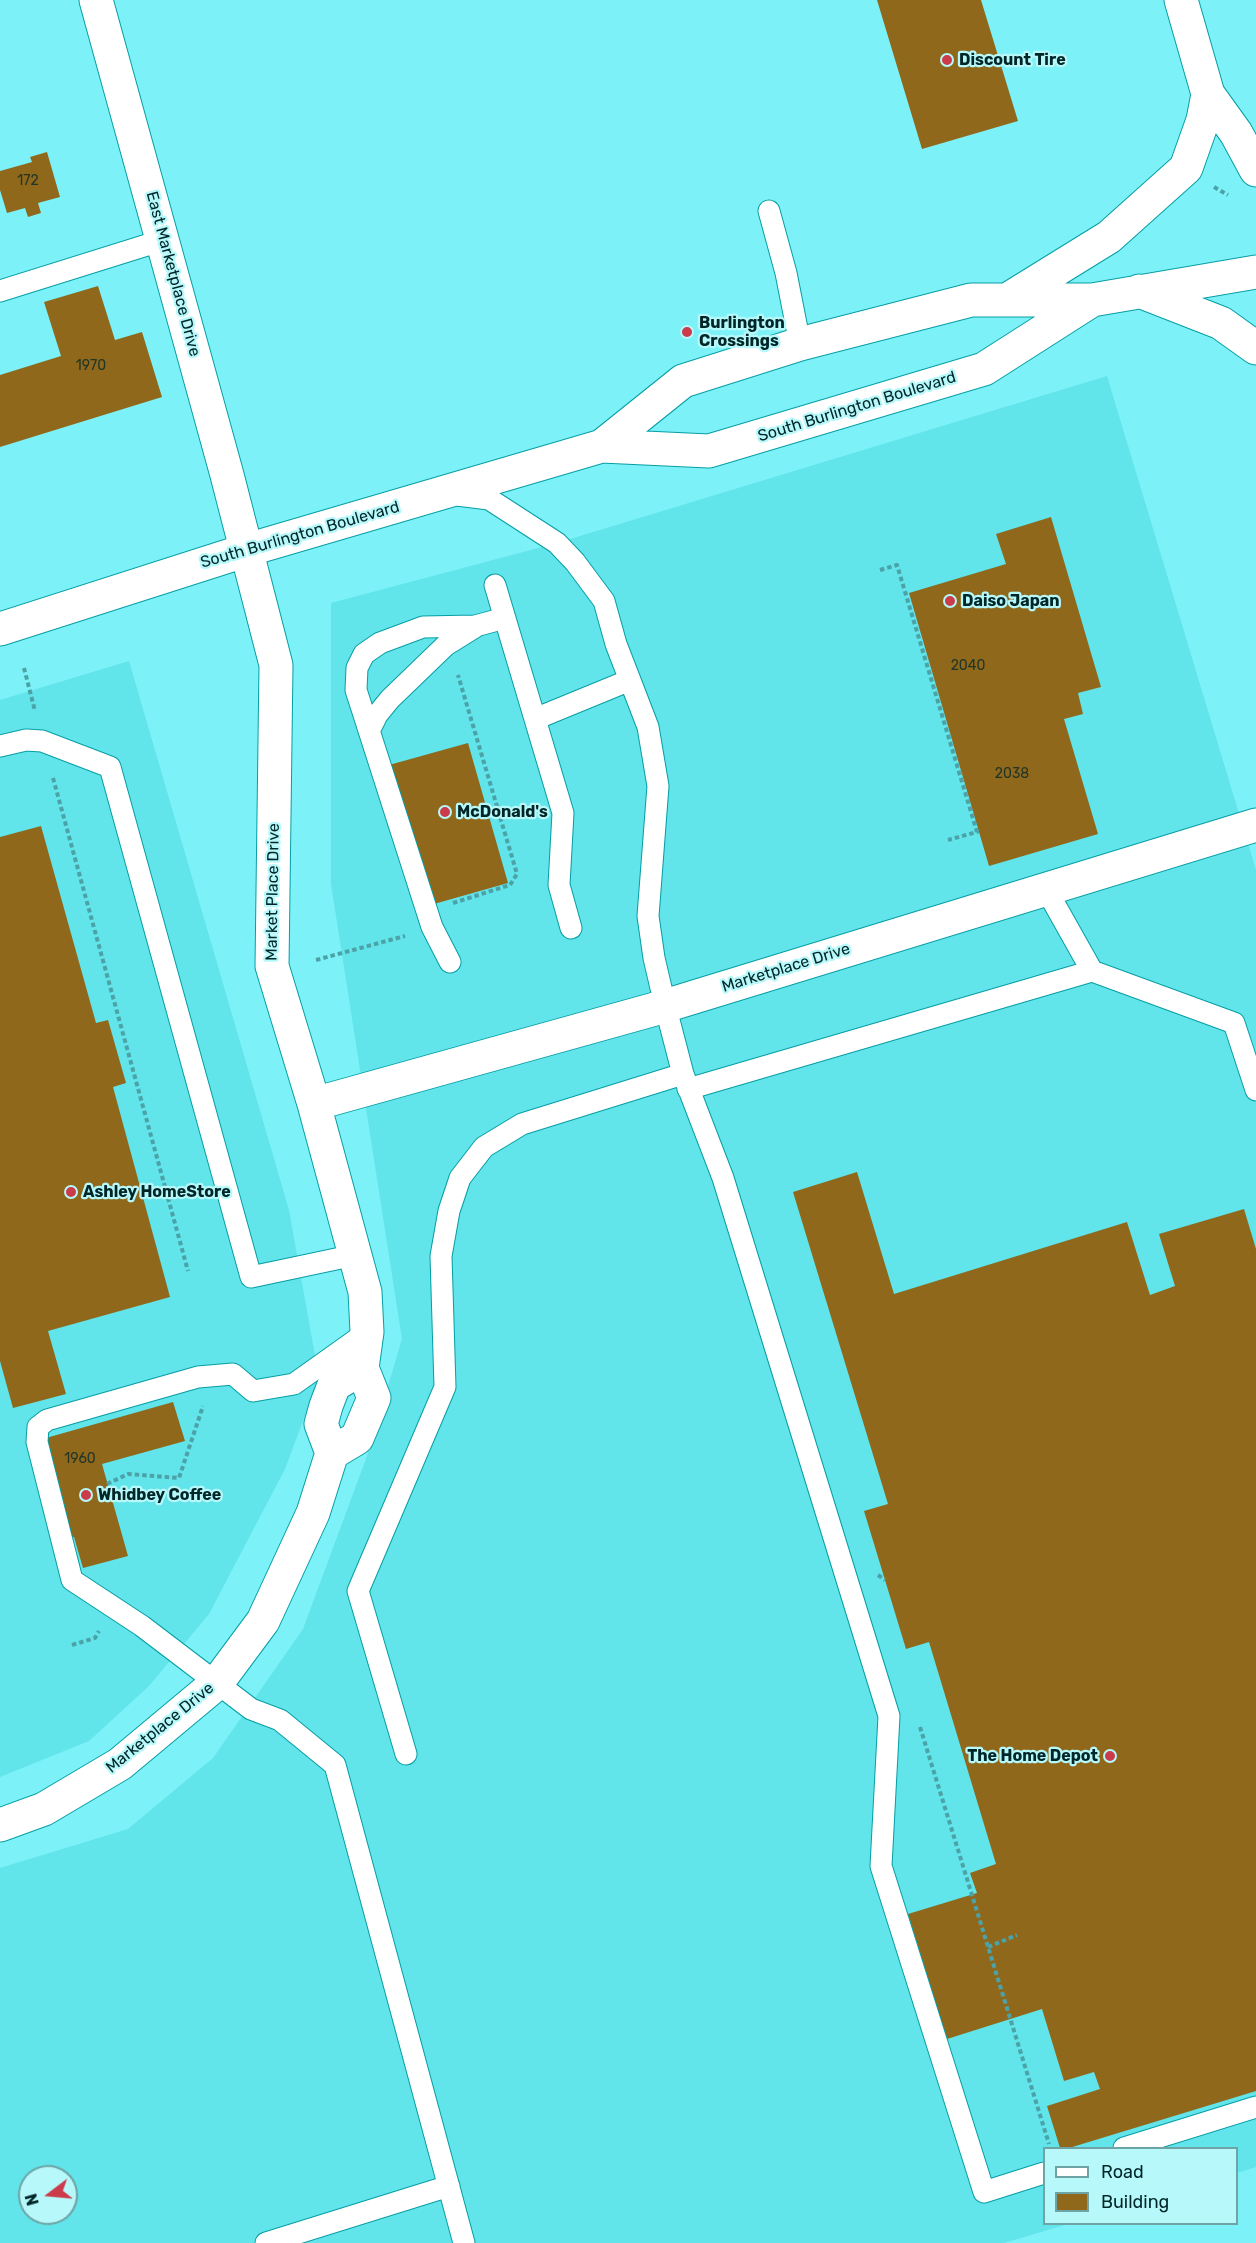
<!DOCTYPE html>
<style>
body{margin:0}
#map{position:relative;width:1256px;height:2243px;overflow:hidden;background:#7cf2f8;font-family:Rubik,sans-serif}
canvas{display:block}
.legend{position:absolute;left:1043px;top:2147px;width:195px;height:78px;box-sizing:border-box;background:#b7f8fa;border:2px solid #6ea4a6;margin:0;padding:8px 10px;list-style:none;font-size:18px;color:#002628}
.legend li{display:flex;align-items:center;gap:12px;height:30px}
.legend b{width:30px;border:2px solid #6ea4a6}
.north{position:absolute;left:18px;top:2165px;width:60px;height:60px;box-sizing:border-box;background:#b7f8fa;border:2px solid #6ea4a6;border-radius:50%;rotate:254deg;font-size:16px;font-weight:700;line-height:24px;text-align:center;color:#002628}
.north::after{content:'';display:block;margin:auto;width:21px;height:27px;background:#cb3b4a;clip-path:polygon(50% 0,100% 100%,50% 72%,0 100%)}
</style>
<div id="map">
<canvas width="1256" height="2243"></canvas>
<ul class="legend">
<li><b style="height:8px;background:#fff"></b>Road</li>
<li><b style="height:16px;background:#8f681c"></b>Building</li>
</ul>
<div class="north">N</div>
</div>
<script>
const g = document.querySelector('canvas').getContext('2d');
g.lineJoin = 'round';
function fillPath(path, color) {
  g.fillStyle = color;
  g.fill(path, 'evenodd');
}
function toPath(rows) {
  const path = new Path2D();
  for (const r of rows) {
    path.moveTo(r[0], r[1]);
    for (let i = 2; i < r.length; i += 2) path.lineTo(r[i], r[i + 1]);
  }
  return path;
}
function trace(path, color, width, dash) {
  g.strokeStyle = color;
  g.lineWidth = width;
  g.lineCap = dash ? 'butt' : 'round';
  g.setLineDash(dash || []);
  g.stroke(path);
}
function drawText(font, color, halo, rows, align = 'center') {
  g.font = font + ' Rubik,sans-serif';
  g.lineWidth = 4.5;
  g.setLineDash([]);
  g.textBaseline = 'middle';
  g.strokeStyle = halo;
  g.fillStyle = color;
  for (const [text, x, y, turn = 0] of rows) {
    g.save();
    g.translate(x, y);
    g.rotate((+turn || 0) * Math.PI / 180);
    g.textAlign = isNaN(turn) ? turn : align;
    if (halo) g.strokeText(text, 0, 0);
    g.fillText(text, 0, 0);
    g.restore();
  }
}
fillPath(toPath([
 [1107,376,1256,870,1256,2167,1237,2173,1236,2148,1044,2148,1044,2224,1068,2224,1004,2243,0,2243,0,1868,128,1829,213,1758,303,1629,367,1456,402,1339,331,884,331,603,557,543],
 [30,2177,66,2177,66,2213,30,2213],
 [129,661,289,1210,319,1378,285,1469,209,1614,149,1686,89,1741,0,1777,0,700]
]), '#61e4ea');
fillPath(toPath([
 [877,0,981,0,1018,121,922,149],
 [47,152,60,197,38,203,41,213,28,217,25,208,7,213,0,190,0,171,32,162,30,157],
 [98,286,115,340,142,332,162,397,0,447,0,375,61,356,44,302],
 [1051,517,1101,687,1078,693,1083,714,1064,719,1098,834,989,866,909,593,1006,564,996,534],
 [468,743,508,883,434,904,421,858,416,860,389,765],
 [41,826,96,1023,108,1020,126,1083,113,1087,170,1297,48,1331,66,1394,13,1408,0,1361,0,837],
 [857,1172,894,1294,1127,1222,1150,1295,1175,1286,1159,1234,1244,1209,1256,1249,1256,2091,1069,2148,1060,2148,1047,2106,1100,2089,1094,2072,1064,2081,1042,2009,947,2039,908,1914,977,1893,970,1873,996,1864,929,1642,906,1649,864,1511,888,1504,793,1192],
 [173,1402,185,1441,102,1464,128,1556,83,1568,74,1537,65,1539,57,1510,65,1507,46,1438]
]), '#8f681c');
const lane = toPath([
 [769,211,786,273,800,344],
 [0,291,163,240],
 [457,495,489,499,557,543,575,562,604,601,616,644,648,727,658,786,648,916,654,958,665,1005,683,1074,723,1178,889,1716,881,1866,984,2192,1044,2173],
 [495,585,563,813,559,885,571,928],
 [535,719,630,680],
 [369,731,377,715,390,699,446,645,475,627],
 [0,746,26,740,42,741,110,767,251,1277,355,1255],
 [1046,889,1092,971,1234,1023,1256,1090],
 [450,962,432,927,356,690,357,668,364,654,380,643,423,627,475,626,505,618],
 [688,1089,1092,971],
 [367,1332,294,1384,253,1391,233,1374,198,1377,47,1420,38,1427,37,1442,72,1580,142,1626,251,1709,280,1720,335,1765,464,2243],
 [406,1754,358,1591,445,1387,441,1256,449,1211,460,1178,484,1147,522,1124,683,1074],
 [1124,2148,1256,2107],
 [266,2243,449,2186]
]);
const street = toPath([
 [96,0,227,475,276,665,272,966,314,1104,365,1292,367,1332,362,1368,374,1398,357,1438,332,1453],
 [314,1104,655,1009,1256,825],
 [332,1453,321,1424,326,1406,334,1385,362,1368],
 [0,1825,44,1809,120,1764,217,1683,263,1621,313,1513,332,1453]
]);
const secondary = toPath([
 [1181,0,1208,94,1236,133,1256,170],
 [1139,291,1221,323,1256,348],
 [1007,300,1109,237,1186,168,1203,120,1208,94],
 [602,446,683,381,800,344,971,300,1092,300,1256,272],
 [0,629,247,550,602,446,709,451,984,369,1092,300]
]);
trace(lane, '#069ea4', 23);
trace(street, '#069ea4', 35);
trace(secondary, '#069ea4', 35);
trace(toPath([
 [1214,187,1228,195],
 [880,570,897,565,977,832,948,840],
 [24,668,35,711],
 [53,778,188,1271],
 [453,903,510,885,517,874,458,675],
 [316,960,405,936],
 [107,1484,128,1474,179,1478,203,1406],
 [878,1575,885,1580],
 [72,1645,95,1638,99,1631],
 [920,1727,1049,2144],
 [988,1947,1017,1935]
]), '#4ca3a7', 4, [4.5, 3]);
trace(lane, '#fff', 21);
trace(street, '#fff', 33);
trace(secondary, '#fff', 33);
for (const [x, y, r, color] of [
 [947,60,6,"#cb3b4a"],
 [687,332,6,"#cb3b4a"],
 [950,601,6,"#cb3b4a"],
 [445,812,6,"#cb3b4a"],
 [71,1192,6,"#cb3b4a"],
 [86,1495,6,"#cb3b4a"],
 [1110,1756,6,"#cb3b4a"]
]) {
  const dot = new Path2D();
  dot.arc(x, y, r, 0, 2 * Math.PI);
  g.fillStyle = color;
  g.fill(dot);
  trace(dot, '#b7f8fa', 2);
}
drawText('14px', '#243625', null, [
 ["172",28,181],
 ["1970",91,366],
 ["2040",968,666],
 ["2038",1012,774],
 ["1960",80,1459]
]);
drawText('bold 16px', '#002628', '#b7f8fa', [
 ["Discount Tire",959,60],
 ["Burlington",699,323],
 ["Crossings",699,341],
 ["Daiso Japan",962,601],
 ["McDonald's",457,812],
 ["Ashley HomeStore",83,1192],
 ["Whidbey Coffee",98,1495],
 ["The Home Depot",1098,1756,"right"]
], 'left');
drawText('16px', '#002628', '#b7f8fa', [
 ["East Marketplace Drive",173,274,75],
 ["South Burlington Boulevard",857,407,-17],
 ["South Burlington Boulevard",300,535,-16],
 ["Market Place Drive",273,892,-89],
 ["Marketplace Drive",786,968,-17],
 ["Marketplace Drive",160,1728,-39]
]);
</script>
